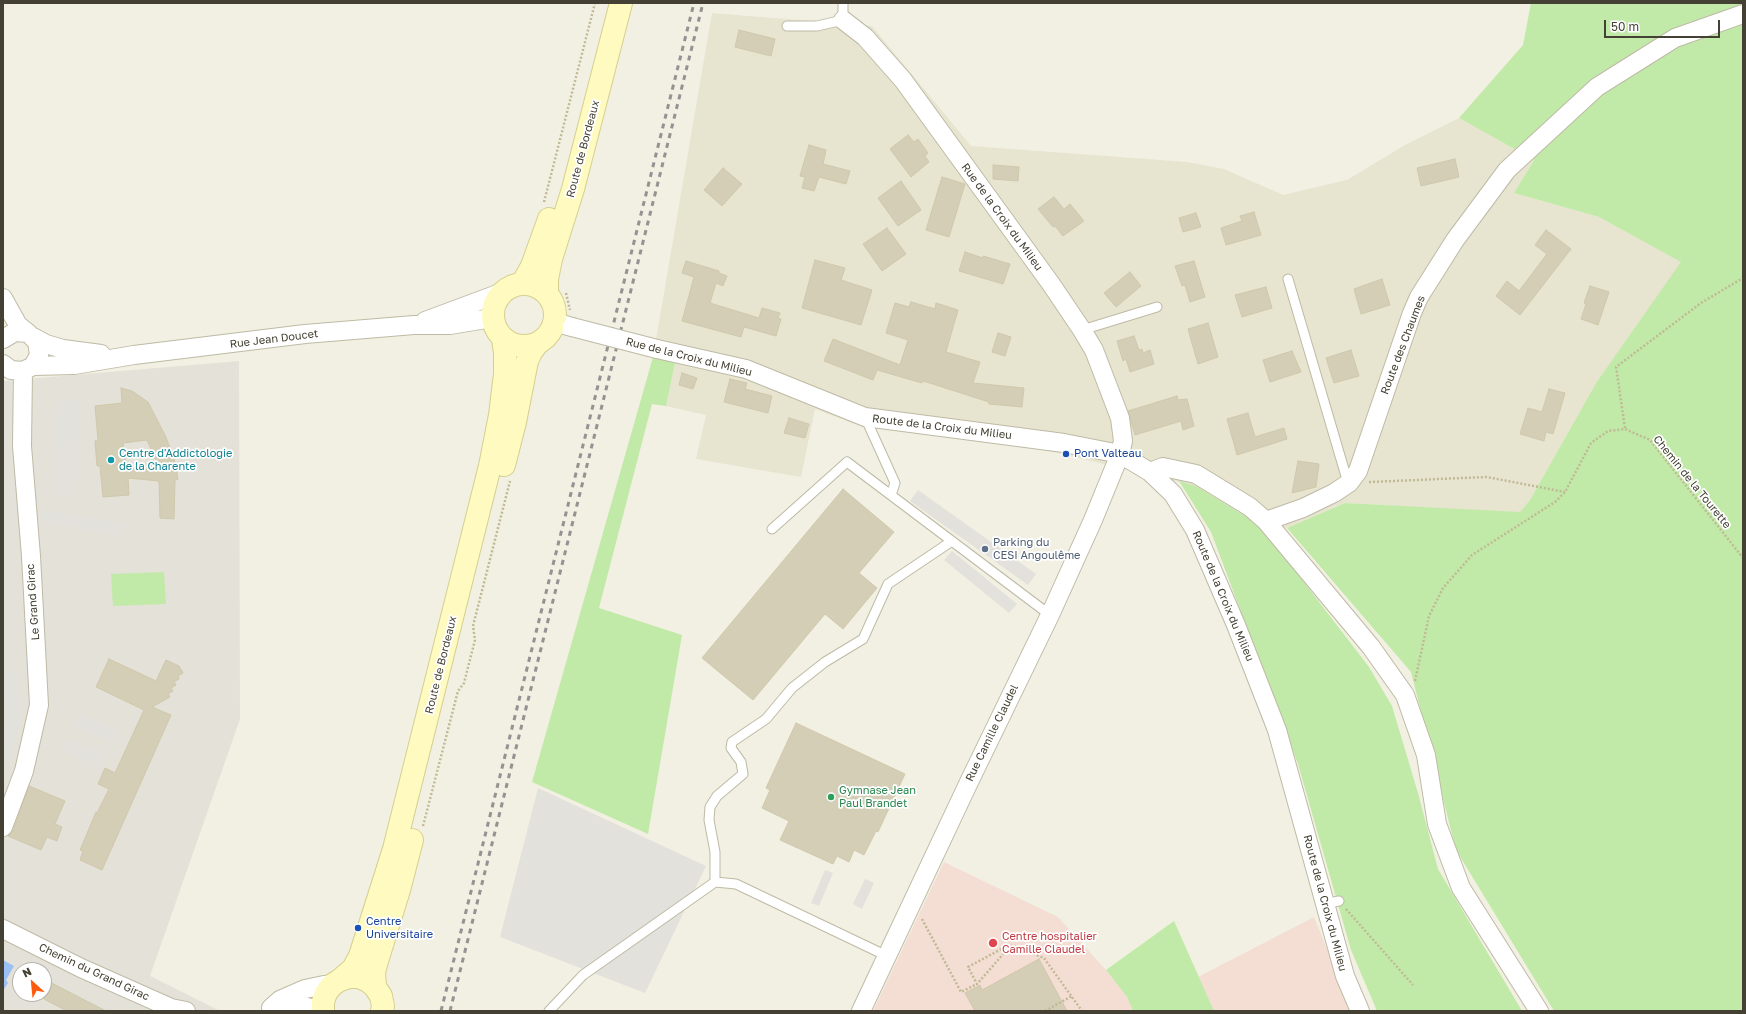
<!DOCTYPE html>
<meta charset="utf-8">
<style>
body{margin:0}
#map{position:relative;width:1746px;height:1014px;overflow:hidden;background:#f2f0e2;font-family:"Golos Text",sans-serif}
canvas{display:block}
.frame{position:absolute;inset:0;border:4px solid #444033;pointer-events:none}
.north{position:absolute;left:12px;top:962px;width:40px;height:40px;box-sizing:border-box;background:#fff;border:1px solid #b4b3ad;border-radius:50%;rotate:333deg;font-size:11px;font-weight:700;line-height:16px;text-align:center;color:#444033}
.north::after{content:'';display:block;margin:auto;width:14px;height:18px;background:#ff5b0d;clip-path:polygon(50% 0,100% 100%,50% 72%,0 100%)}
.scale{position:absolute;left:1604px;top:20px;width:116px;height:18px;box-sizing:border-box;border:2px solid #444033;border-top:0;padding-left:5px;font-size:12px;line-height:14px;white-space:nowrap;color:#444033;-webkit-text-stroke:3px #fff;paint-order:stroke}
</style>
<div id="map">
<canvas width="1746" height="1014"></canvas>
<div class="frame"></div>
<div class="north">N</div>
<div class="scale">50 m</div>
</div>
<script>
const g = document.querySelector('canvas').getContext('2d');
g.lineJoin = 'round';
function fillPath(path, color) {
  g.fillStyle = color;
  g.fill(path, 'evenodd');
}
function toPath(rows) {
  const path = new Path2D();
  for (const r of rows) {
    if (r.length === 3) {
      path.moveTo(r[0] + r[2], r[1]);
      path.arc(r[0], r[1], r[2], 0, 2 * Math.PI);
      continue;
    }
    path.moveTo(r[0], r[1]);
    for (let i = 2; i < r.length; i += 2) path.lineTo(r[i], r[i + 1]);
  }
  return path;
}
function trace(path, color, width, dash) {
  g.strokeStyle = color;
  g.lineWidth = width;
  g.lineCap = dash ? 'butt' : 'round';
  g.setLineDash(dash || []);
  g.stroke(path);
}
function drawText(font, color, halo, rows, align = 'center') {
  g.font = font + ' "Golos Text",sans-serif';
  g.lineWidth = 3.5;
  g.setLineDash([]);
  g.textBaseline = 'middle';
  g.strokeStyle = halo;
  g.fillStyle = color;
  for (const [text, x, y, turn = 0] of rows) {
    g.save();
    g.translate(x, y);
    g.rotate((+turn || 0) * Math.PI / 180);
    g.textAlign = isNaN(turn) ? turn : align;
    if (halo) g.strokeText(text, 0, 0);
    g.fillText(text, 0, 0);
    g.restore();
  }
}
fillPath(toPath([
 [712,13,872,26,971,146,1187,162,1224,169,1283,195,1347,180,1405,145,1459,118,1534,160,1514,193,1599,217,1682,262,1596,383,1530,500,1520,513,1345,503,1287,528,1260,525,1196,486,1041,449,860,426,815,409,801,477,696,459,706,415,666,406,675,363,653,357]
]), '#e7e4d0');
fillPath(toPath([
 [239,361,240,719,150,976,220,1011,3,1011,3,381],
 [20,970,44,970,44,994,20,994]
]), '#e4e1d8');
fillPath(toPath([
 [944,862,1058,917,1106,970,1127,997,1133,1011,873,1011],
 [1314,917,1352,1011,1214,1011,1198,977]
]), '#f4ded4');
fillPath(toPath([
 [1531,3,1743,3,1743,1011,1554,1011,1456,850,1411,672,1287,528,1345,503,1520,512,1530,500,1596,383,1681,262,1599,217,1514,193,1534,160,1459,118,1523,45],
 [653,357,675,363,666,406,652,404,599,608,682,635,648,834,532,782],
 [1179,481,1196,486,1260,525,1369,667,1392,706,1418,793,1438,869,1522,1011,1377,1011,1351,950,1298,764,1211,532],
 [164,572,166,604,113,606,111,574],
 [1174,921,1214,1011,1133,1011,1127,997,1106,970]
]), '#c1eaa8');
fillPath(toPath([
 [80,400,76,496,52,494,57,401],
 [918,490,1036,574,1028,585,910,501],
 [43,510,125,524,123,536,41,521],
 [952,551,1017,604,1009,613,944,560],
 [17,671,22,718,3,777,3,734,6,724,3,676],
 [81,714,117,730,112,743,75,727],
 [70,738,107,754,101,767,64,751],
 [538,788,706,866,645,993,500,937],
 [825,870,833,873,819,906,811,903],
 [865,879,874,883,862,909,853,904]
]), '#e2e1dc');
fillPath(toPath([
 [3,960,14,966,6,980,8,983,4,989,3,988]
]), '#9ac0f4');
const building = toPath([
 [739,30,775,39,771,56,735,47,739,30],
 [908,135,914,142,918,139,928,153,925,156,929,162,911,177,890,149,908,135],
 [809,145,826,150,823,164,850,171,846,184,819,177,814,191,802,188,805,177,800,176,809,145],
 [1455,159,1459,177,1421,186,1417,168,1455,159],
 [993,165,1019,167,1018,181,993,179,993,165],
 [723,168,742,184,722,206,704,190,723,168],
 [942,177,965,184,949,237,926,230,942,177],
 [901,181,921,210,898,226,878,198,901,181],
 [1054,197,1064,209,1070,204,1084,221,1063,236,1055,226,1053,227,1038,209,1054,197],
 [1254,212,1261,235,1226,245,1221,228,1242,221,1240,216,1254,212],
 [1196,213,1201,227,1183,232,1179,218,1196,213],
 [887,228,906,254,882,271,863,244,887,228],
 [1546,230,1571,249,1520,315,1496,296,1507,281,1519,291,1547,254,1535,245,1546,230],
 [965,252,983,258,983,256,1010,264,1003,284,959,271,965,252],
 [815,260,845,268,841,280,872,290,861,325,802,308,815,260],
 [686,261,719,271,719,273,727,276,723,286,716,283,710,303,759,318,762,308,780,313,778,318,781,319,776,336,744,327,741,337,682,321,694,277,682,273,686,261],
 [1194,261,1205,297,1190,302,1185,285,1182,286,1175,266,1194,261],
 [1130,272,1141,286,1116,307,1104,293,1130,272],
 [1382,279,1390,305,1361,314,1354,289,1382,279],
 [1590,286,1609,292,1598,325,1581,319,1586,304,1584,303,1590,286],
 [1266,287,1272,308,1242,317,1235,295,1266,287],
 [911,302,935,309,936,303,958,310,946,352,980,362,973,383,1024,388,1022,407,989,404,989,402,936,385,923,381,922,383,877,370,873,380,824,361,833,339,900,365,908,340,886,333,895,303,909,307,911,302],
 [1208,323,1218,357,1198,364,1188,329,1208,323],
 [998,333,1011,337,1005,356,992,352,998,333],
 [1134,336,1139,350,1142,349,1143,353,1150,350,1154,364,1130,372,1126,359,1123,361,1117,341,1134,336],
 [1351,350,1359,376,1334,383,1326,358,1351,350],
 [1292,351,1301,372,1270,382,1263,360,1292,351],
 [682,373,697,378,693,389,679,385,682,373],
 [730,379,747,383,745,389,772,396,768,413,724,402,730,379],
 [121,388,132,391,148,402,166,437,175,462,177,473,178,479,175,480,174,519,160,518,159,481,128,478,129,495,103,497,100,466,97,466,95,441,98,440,95,406,122,403,121,388],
 [147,440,156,461,127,471,123,443,147,440],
 [1549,389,1565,393,1553,434,1546,432,1544,441,1520,434,1528,408,1542,412,1549,389],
 [1177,396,1178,400,1187,399,1194,426,1183,430,1181,421,1135,435,1128,411,1177,396],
 [1248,413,1255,437,1284,428,1287,439,1237,455,1227,419,1248,413],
 [789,418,809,424,805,438,784,433,789,418],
 [1298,461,1319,464,1316,487,1292,493,1298,461],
 [843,489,894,532,859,573,877,588,843,629,825,614,753,700,702,658,843,489],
 [109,659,156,681,166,660,179,666,183,673,178,676,179,679,174,682,176,685,171,688,173,691,168,694,170,697,152,707,171,715,102,870,80,860,83,851,80,850,96,812,97,813,109,789,98,784,105,768,115,773,144,710,96,687,109,659],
 [796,723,905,774,878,832,876,831,864,855,854,850,849,862,837,856,833,864,780,840,789,821,762,808,770,790,766,788,796,723],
 [29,786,65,801,55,824,62,827,57,841,47,837,41,850,8,836,13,831,29,786],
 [1039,959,1067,1011,975,1011,965,993,980,985,982,990,1039,959],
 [44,979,69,992,106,1011,67,1011,44,999,44,979]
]);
fillPath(building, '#d4ceb7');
trace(building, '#d0c8aa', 1);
const lane = toPath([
 [787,26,817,26,843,20,843,3],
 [1288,279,1348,483],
 [1082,330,1157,307],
 [865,417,895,483,891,495],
 [772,529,847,462,1050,615],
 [715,882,715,852,709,820,710,807,717,796,743,774,741,762,731,748,732,742,766,719,792,688,825,662,863,639,888,584,952,541],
 [1324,904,1339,901],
 [549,1011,583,975,715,882,736,884,887,956]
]);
const street = toPath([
 [843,20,865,37,903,80,1051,284,1082,330,1094,350,1120,418,1123,441,1120,454,1093,520,1050,615,969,782,861,1011],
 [3,298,18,325,28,333],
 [425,321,503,292],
 [554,322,572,327],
 [33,337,46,344,63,349,101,354],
 [3,339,15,332,28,333,37,342,39,355,33,366,23,371,11,370,3,364],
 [657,349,746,369,865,417,1064,443,1120,454,1150,472,1173,494,1195,530,1236,625,1277,730,1345,976,1360,1011],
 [33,366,74,365,134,355,305,334,414,325,450,325,486,319,493,322],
 [1150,472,1163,467,1196,474,1250,507,1266,521,1303,508,1334,493,1349,483,1358,471,1412,313,1419,297,1455,240,1507,170,1597,87,1675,38,1743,14],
 [1266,521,1371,647,1405,695,1426,755,1437,824,1461,888,1539,1011],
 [3,827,24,771,39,705,31,556,22,446,23,371],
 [3,929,81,968,171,1008,186,1011],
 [271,1008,280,1000,305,989,324,985,332,985],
 [274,1008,304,1006,320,1011]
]);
const secondary = toPath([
 [524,315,31],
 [522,284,532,266,549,219],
 [547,294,547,279,551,259,573,189,621,3],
 [504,465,515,422,527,361,531,352,537,344],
 [340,980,353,969,360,956,394,849,490,466,500,415,505,374,505,353,503,339],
 [375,987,374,972,377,961,399,890,412,840],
 [323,1011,323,1002,326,993,332,985,340,980,349,977,359,977,368,981,375,987,381,996,383,1006,382,1011]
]);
trace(lane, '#bebaa5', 11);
trace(street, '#bebaa5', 20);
trace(secondary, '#d5cf8f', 24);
trace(toPath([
 [544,202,595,3],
 [566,293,570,310],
 [1625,428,1616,367,1701,303,1743,278],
 [1369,482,1487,477,1565,492],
 [1415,681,1429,616,1443,588,1472,555,1555,502,1565,492,1591,443,1608,431,1625,429,1650,440,1743,558],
 [423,826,458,691,464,683,475,640,473,626,510,481],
 [1346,909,1413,985],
 [922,919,961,992,977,984],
 [1007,946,1005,952,977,984,968,967,1007,946,1015,946,1044,958,1082,1011],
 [1045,1011,1072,996]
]), '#c1b995', 2.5, [2, 2]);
trace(lane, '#fff', 9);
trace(street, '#fff', 18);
trace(secondary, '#fffbc0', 22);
trace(toPath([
 [441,1011,694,3],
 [450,1011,703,3]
]), '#939393', 3, [5, 5]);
const streetBridge = toPath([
 [572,327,657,349]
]);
trace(streetBridge, '#bebaa5', 20, []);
trace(streetBridge, '#fff', 18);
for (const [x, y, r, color] of [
 [1066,454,4,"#1a4fb4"],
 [111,460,4,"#0f9aa8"],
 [985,549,4,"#5c6f8a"],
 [831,797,4,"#2e9e5b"],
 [358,928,4,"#1a4fb4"],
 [993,943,5,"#e0444e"]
]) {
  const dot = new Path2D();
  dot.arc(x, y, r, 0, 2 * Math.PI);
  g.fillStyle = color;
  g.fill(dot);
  trace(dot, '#fff', 1.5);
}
drawText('11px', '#444033', '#fff', [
 ["Route de Bordeaux",583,149,-75],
 ["Rue de la Croix du Milieu",1002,217,54],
 ["Rue Jean Doucet",274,339,-7],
 ["Route des Chaumes",1403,345,-69],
 ["Rue de la Croix du Milieu",689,357,14],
 ["Route de la Croix du Milieu",942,427,7],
 ["Chemin de la Tourette",1692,482,51],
 ["Route de la Croix du Milieu",1223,596,67],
 ["Le Grand Girac",33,602,-94],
 ["Route de Bordeaux",441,665,-76],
 ["Rue Camille Claudel",992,733,-64],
 ["Route de la Croix du Milieu",1325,903,75],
 ["Chemin du Grand Girac",94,972,25]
]);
drawText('11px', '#0d838f', '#fff', [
 ["Centre d'Addictologie",119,454],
 ["de la Charente",119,467]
], 'left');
drawText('11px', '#164399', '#fff', [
 ["Pont Valteau",1074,454],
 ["Centre",366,922],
 ["Universitaire",366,935]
], 'left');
drawText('11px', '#4e5e75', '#fff', [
 ["Parking du",993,543],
 ["CESI Angoulême",993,556]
], 'left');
drawText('11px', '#27864d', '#fff', [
 ["Gymnase Jean",839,791],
 ["Paul Brandet",839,804]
], 'left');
drawText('11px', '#be3a42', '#fff', [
 ["Centre hospitalier",1002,937],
 ["Camille Claudel",1002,950]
], 'left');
</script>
